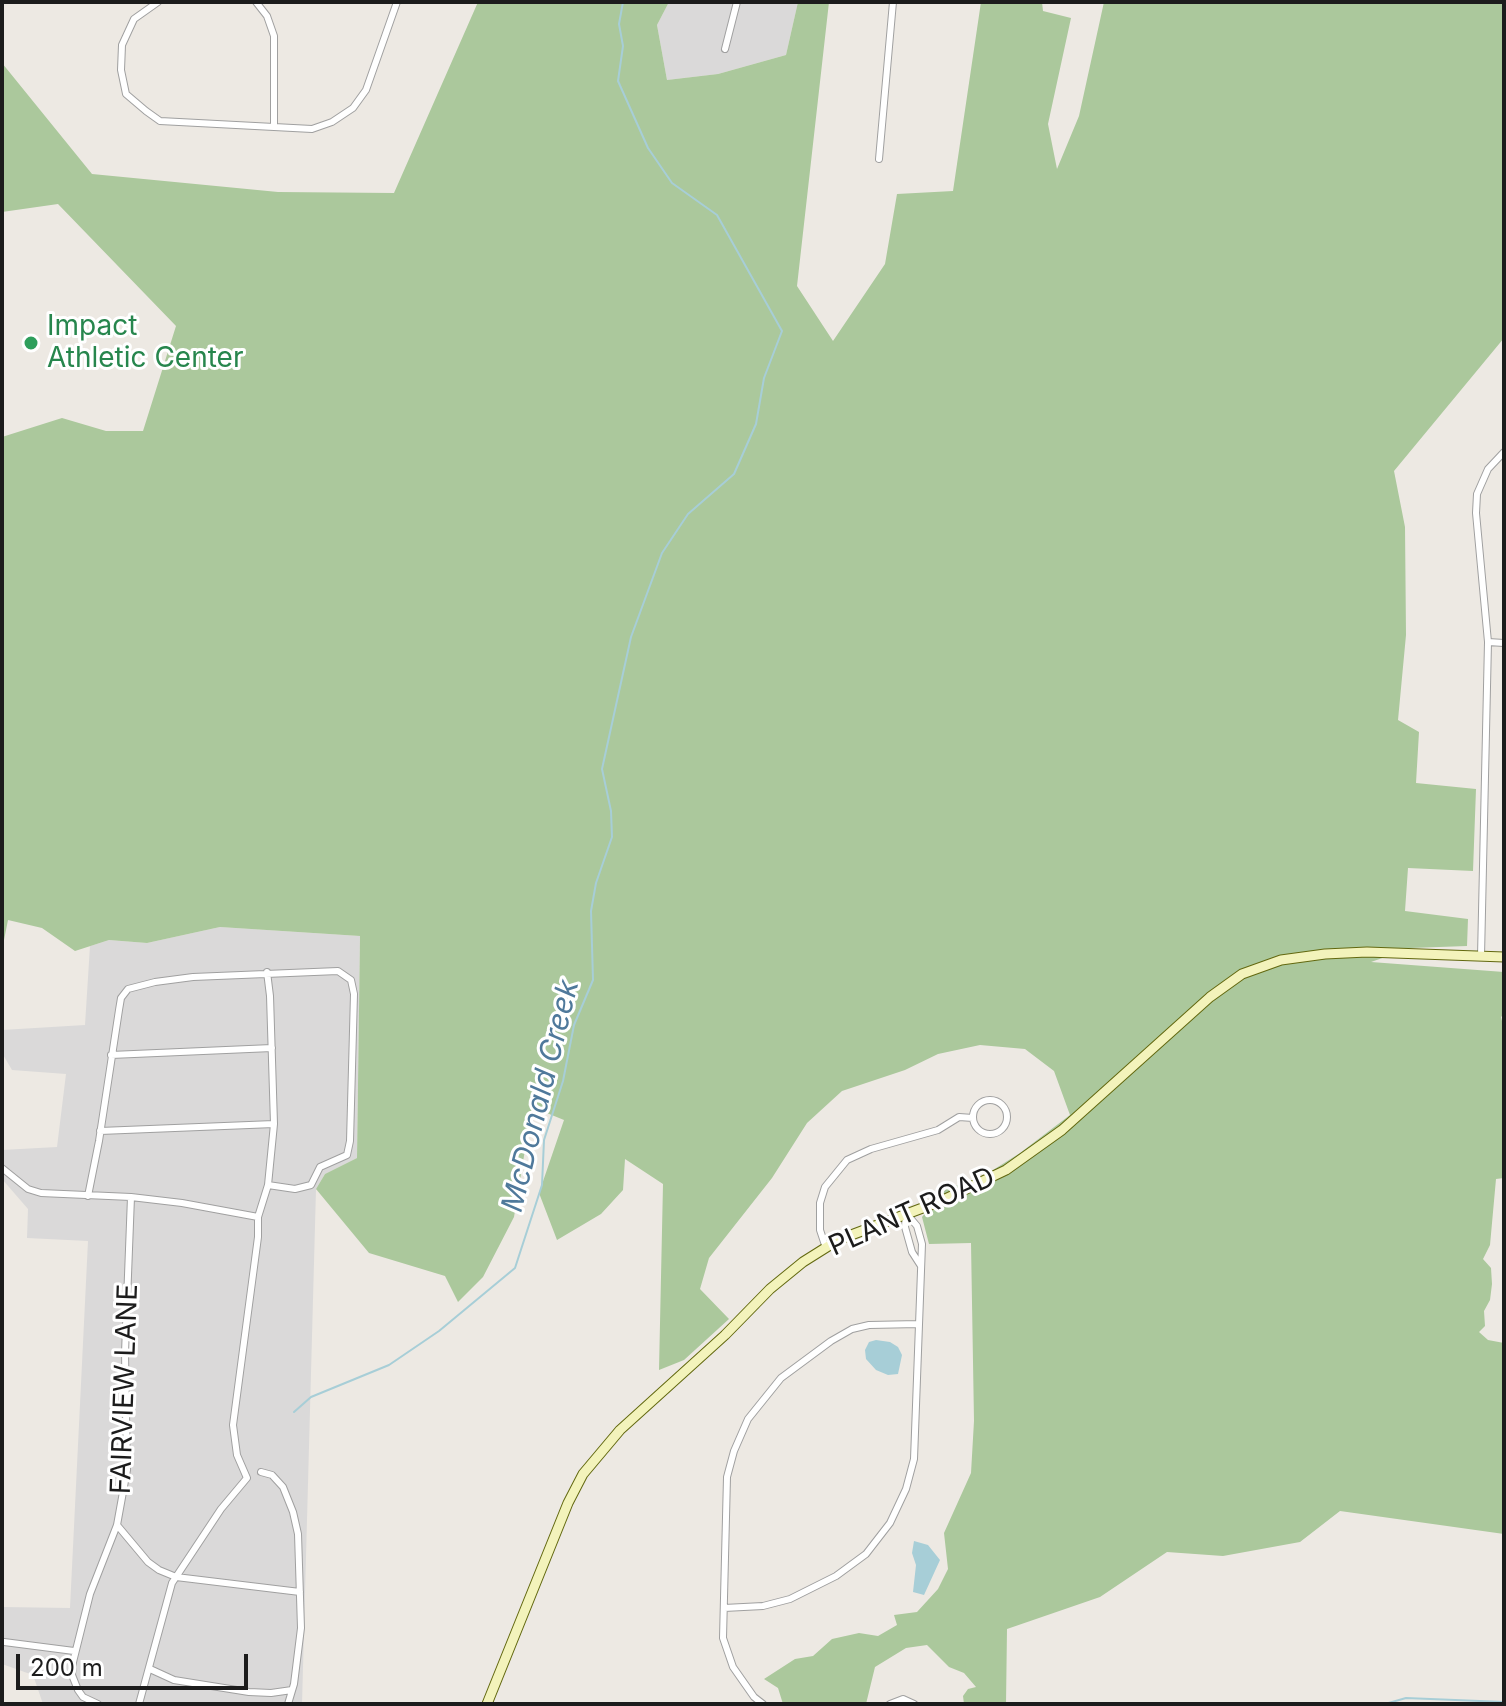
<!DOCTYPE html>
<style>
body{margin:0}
#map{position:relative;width:1506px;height:1706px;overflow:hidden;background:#ede9e3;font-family:Inter,sans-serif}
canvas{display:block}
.frame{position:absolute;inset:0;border:4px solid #1c1c1c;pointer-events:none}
.scale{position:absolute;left:16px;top:1654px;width:232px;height:36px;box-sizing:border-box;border:4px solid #1c1c1c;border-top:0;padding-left:10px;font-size:24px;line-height:28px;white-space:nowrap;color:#1c1c1c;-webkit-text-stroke:6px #fff;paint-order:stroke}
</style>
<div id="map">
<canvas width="1506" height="1706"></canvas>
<div class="frame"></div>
<div class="scale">200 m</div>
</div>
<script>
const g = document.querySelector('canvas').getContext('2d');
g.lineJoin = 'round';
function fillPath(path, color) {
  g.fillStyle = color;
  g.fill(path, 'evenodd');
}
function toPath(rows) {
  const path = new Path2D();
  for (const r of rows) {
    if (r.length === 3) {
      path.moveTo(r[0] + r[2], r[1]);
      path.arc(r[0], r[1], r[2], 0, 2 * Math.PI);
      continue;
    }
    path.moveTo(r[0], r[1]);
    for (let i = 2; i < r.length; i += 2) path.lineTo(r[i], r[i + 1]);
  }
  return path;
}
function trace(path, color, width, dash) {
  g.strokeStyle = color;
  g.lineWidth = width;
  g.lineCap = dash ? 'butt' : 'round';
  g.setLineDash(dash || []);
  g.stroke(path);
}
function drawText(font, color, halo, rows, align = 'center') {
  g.font = font + ' Inter,sans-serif';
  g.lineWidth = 6;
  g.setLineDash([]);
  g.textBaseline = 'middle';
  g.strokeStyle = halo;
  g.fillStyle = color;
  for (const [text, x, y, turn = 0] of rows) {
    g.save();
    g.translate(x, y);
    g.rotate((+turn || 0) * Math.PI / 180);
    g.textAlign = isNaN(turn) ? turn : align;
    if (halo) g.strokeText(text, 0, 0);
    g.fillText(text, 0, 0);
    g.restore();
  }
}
fillPath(toPath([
 [669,2,798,2,786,55,718,74,667,80,657,25],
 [220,927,360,936,357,1158,325,1174,316,1189,302,1704,43,1704,33,1675,2,1664,2,1618,3,1607,70,1608,88,1241,27,1238,28,1209,2,1179,2,1150,57,1147,66,1074,12,1070,2,1053,2,1030,85,1025,90,946,109,940,147,943]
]), '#dad9d9');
fillPath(toPath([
 [478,2,669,2,657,25,667,80,718,74,786,55,798,2,829,2,797,286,833,341,885,264,897,194,953,191,981,2,1042,2,1043,11,1071,18,1048,124,1057,169,1079,116,1104,2,1504,2,1504,338,1394,471,1405,527,1406,635,1398,720,1419,732,1416,783,1476,789,1473,871,1408,868,1405,911,1468,919,1467,946,1411,948,1371,962,1504,972,1504,1014,1501,1017,1504,1029,1504,1178,1496,1179,1490,1245,1483,1259,1491,1268,1492,1284,1490,1300,1484,1311,1485,1326,1479,1332,1488,1340,1504,1343,1504,1534,1340,1511,1300,1542,1223,1556,1167,1552,1100,1597,1007,1629,1006,1704,964,1704,963,1696,968,1689,976,1687,964,1673,949,1667,927,1645,906,1648,875,1667,866,1704,783,1704,778,1688,764,1679,795,1659,813,1656,832,1639,859,1633,878,1636,897,1625,894,1615,917,1612,938,1589,948,1569,944,1533,971,1473,974,1421,971,1243,929,1244,922,1217,946,1189,982,1177,1020,1153,1070,1115,1054,1071,1025,1049,980,1045,938,1054,905,1070,842,1091,807,1123,772,1178,709,1258,700,1289,729,1319,684,1360,659,1370,663,1184,625,1159,623,1190,601,1214,557,1240,539,1193,564,1120,532,1107,514,1217,483,1277,458,1302,445,1276,369,1253,316,1189,325,1174,357,1158,360,936,220,927,147,943,109,940,75,951,42,928,8,920,2,950,2,437,62,418,106,431,143,431,176,326,58,204,2,212,2,63,92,174,278,192,394,193]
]), '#abc89c');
fillPath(toPath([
 [876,1340,890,1342,898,1347,902,1355,898,1374,888,1375,876,1370,866,1359,865,1350,869,1342],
 [914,1541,928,1545,940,1560,924,1595,913,1592,916,1565,912,1553]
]), '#a7ced7');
trace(toPath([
 [294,1412,311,1397,389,1365,439,1331,515,1268,542,1185,544,1140,563,1081,574,1025,593,980,591,911,596,883,612,837,611,811,602,769,631,637,662,553,688,514,734,474,756,424,764,378,782,331,717,215,672,183,648,148,618,81,623,46,619,24,623,2],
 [1385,1704,1406,1698,1504,1702]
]), '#a7ced7', 2);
const street = toPath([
 [158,2,134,19,122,45,121,70,126,94,146,111,160,121,312,129,332,122,353,108,366,90,397,2],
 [256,2,267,16,274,36,274,127],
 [725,49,737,2],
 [879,159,893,2],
 [1488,642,1504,643],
 [1481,956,1488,642,1476,513,1477,494,1488,469,1504,452],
 [111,1055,272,1048],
 [990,1117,17],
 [100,1131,274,1124],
 [2,1168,28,1189,41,1193,131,1197,182,1203,258,1217,258,1237,233,1425,237,1455,247,1478,221,1509,172,1583,139,1704],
 [88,1196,99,1141,119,1010,121,998,128,989,155,982,193,977,338,971,351,980,354,994,350,1141,347,1155,320,1167,311,1185,295,1189,268,1185],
 [906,1213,905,1227,912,1252,921,1266],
 [258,1217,268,1185,274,1124,270,996,267,972],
 [826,1248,820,1230,820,1203,825,1187,847,1160,871,1149,938,1130,959,1117,973,1118],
 [261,1472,272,1475,283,1487,293,1512,298,1534,301,1628,294,1684,288,1704],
 [117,1525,148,1562,159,1570,176,1577,300,1592],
 [724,1608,763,1606,790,1599,836,1576,866,1554,890,1523,906,1489,914,1459,922,1244,917,1226,906,1213],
 [4,1642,74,1651],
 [150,1669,174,1680,249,1692,271,1693,292,1690],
 [98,1704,83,1697,78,1690,72,1675,73,1662,90,1594,117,1525,127,1470,125,1353,131,1197],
 [763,1704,754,1697,733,1667,723,1638,727,1477,734,1451,748,1419,781,1378,831,1341,852,1329,869,1325,919,1324],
 [890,1704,903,1699,914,1704]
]);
const secondary = toPath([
 [487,1704,568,1503,583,1474,620,1430,725,1335,770,1289,803,1262,838,1240,941,1201,1006,1170,1062,1130,1210,997,1242,974,1281,960,1325,954,1367,952,1504,957]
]);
trace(street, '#a0a0a0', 8);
trace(secondary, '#62680f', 11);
trace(street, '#fff', 6);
trace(secondary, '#f3f3bb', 9);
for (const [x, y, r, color] of [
 [31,343,8,"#2e9e5b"]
]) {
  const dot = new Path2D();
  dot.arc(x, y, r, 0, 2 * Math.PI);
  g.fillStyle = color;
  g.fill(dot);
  trace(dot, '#fff', 3);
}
drawText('28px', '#27864d', '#fff', [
 ["Impact",47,327],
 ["Athletic Center",47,359]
], 'left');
drawText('28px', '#1c1c1c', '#fff', [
 ["PLANT ROAD",912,1212,-24],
 ["FAIRVIEW LANE",125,1389,-88]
]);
drawText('italic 30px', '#4f799b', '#fff', [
 ["McDonald Creek",541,1096,-76]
]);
</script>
